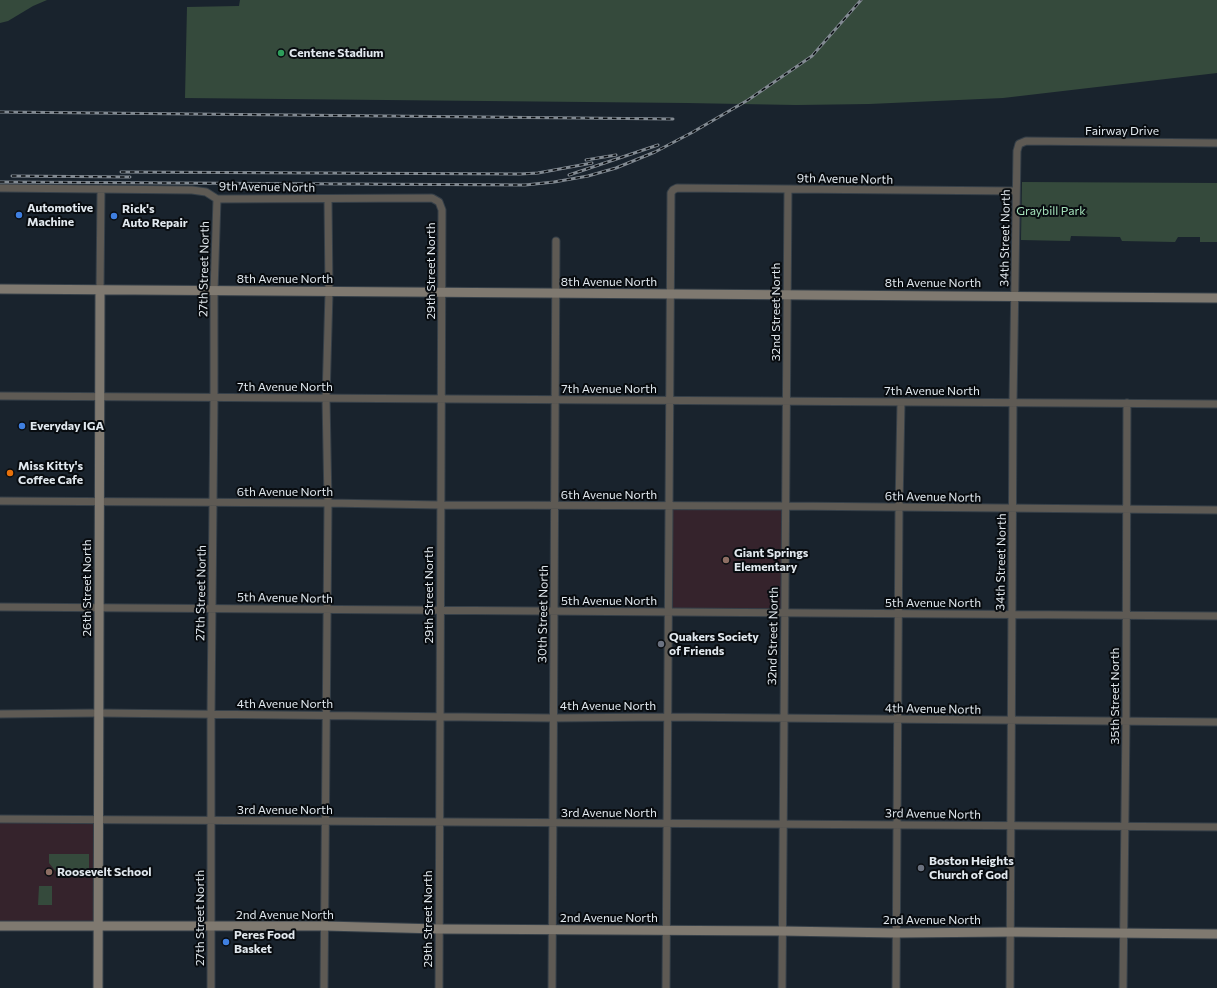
<!DOCTYPE html>
<style>
body{margin:0}
canvas{display:block;background:#19232d}
</style>
<canvas width="1217" height="988"></canvas>
<script>
const g = document.querySelector('canvas').getContext('2d');
g.lineJoin = 'round';
function fillPath(path, color) {
  g.fillStyle = color;
  g.fill(path, 'evenodd');
}
function toPath(rows) {
  const path = new Path2D();
  for (const r of rows) {
    path.moveTo(r[0], r[1]);
    for (let i = 2; i < r.length; i += 2) path.lineTo(r[i], r[i + 1]);
  }
  return path;
}
function trace(path, color, width, dash) {
  g.strokeStyle = color;
  g.lineWidth = width;
  g.lineCap = dash ? 'butt' : 'round';
  g.setLineDash(dash || []);
  g.stroke(path);
}
function drawText(font, color, halo, rows, align = 'center') {
  g.font = font + ' Commissioner,sans-serif';
  g.lineWidth = 4;
  g.setLineDash([]);
  g.textBaseline = 'middle';
  g.strokeStyle = halo;
  g.fillStyle = color;
  for (const [text, x, y, turn = 0] of rows) {
    g.save();
    g.translate(x, y);
    g.rotate((+turn || 0) * Math.PI / 180);
    g.textAlign = isNaN(turn) ? turn : align;
    if (halo) g.strokeText(text, 0, 0);
    g.fillText(text, 0, 0);
    g.restore();
  }
}
fillPath(toPath([
 [786,506,785,613,667,612,668,507],
 [0,819,98,819,98,927,0,926]
]), '#35232c');
fillPath(toPath([
 [0,0,47,0,33,6,8,21,0,23],
 [240,0,1217,0,1217,73,1003,98,869,104,796,105,687,103,185,98,187,7,239,6],
 [1022,182,1217,183,1217,242,1200,242,1200,237,1178,237,1175,242,1122,241,1120,237,1071,236,1070,241,1021,240],
 [49,854,89,854,89,874,57,873,49,863],
 [39,886,52,886,52,905,38,905]
]), '#354a3c');
const street = toPath([
 [0,188,192,190,206,192,217,199,432,198,439,202,442,210,439,988],
 [100,290,101,189],
 [0,396,1217,404],
 [0,501,328,503,441,505,786,506,1217,510],
 [0,607,1217,616],
 [0,714,99,713,552,718,666,717,1217,722],
 [0,819,1217,827],
 [211,988,211,714,214,398,214,291,217,199],
 [324,988,328,503,326,398,329,292,328,199],
 [552,988,556,241],
 [666,988,671,193,673,190,677,188,1016,191],
 [782,988,788,189],
 [896,988,899,507,901,402],
 [1010,988,1013,402,1017,151,1019,144,1026,141,1217,143],
 [1123,988,1126,721,1127,403]
]);
const secondary = toPath([
 [0,289,1217,298],
 [0,926,325,926,439,929,782,931,897,933,1010,932,1217,934],
 [98,988,100,290]
]);
trace(street, '#353f48', 9);
trace(secondary, '#353f48', 11);
trace(street, '#5e5a54', 7);
trace(secondary, '#7f7970', 9);
const rail = toPath([
 [0,112,673,119],
 [586,160,616,155],
 [121,172,520,174,538,173,592,163],
 [569,175,658,145],
 [12,176,130,177],
 [0,182,525,185,554,182,588,176,616,168,655,152,693,132,748,100,812,56,861,0]
]);
trace(rail, '#828a92', 3);
trace(rail, '#080c10', 1.5, [4.5]);
for (const [x, y, r, color] of [
 [281,53,4,"#2e9e5b"],
 [19,215,4,"#3f7fe0"],
 [114,216,4,"#3f7fe0"],
 [22,426,4,"#3f7fe0"],
 [10,473,4,"#e8710a"],
 [726,560,4,"#8d6e63"],
 [661,644,4,"#6b7280"],
 [921,868,4,"#6b7280"],
 [49,872,4,"#8d6e63"],
 [226,942,4,"#3f7fe0"]
]) {
  const dot = new Path2D();
  dot.arc(x, y, r, 0, 2 * Math.PI);
  g.fillStyle = color;
  g.fill(dot);
  trace(dot, '#080c10', 1.5);
}
drawText('bold 12px', '#e1e8ee', '#080c10', [
 ["Centene Stadium",289,53],
 ["Automotive",27,208],
 ["Machine",27,222],
 ["Rick's",122,209],
 ["Auto Repair",122,223],
 ["Everyday IGA",30,426],
 ["Miss Kitty's",18,466],
 ["Coffee Cafe",18,480],
 ["Giant Springs",734,553],
 ["Elementary",734,567],
 ["Quakers Society",669,637],
 ["of Friends",669,651],
 ["Boston Heights",929,861],
 ["Church of God",929,875],
 ["Roosevelt School",57,872],
 ["Peres Food",234,935],
 ["Basket",234,949]
], 'left');
drawText('12px', '#e1e8ee', '#080c10', [
 ["Fairway Drive",1122,131],
 ["9th Avenue North",845,179,1],
 ["9th Avenue North",267,187,1],
 ["34th Street North",1005,238,-89],
 ["27th Street North",204,269,-89],
 ["29th Street North",431,271,-90],
 ["8th Avenue North",285,279],
 ["8th Avenue North",609,282],
 ["8th Avenue North",933,283],
 ["32nd Street North",776,312,-90],
 ["7th Avenue North",285,387],
 ["7th Avenue North",609,389],
 ["7th Avenue North",932,391],
 ["6th Avenue North",285,492],
 ["6th Avenue North",609,495],
 ["6th Avenue North",933,497,1],
 ["34th Street North",1001,562,-89],
 ["26th Street North",87,588,-90],
 ["27th Street North",201,593,-89],
 ["29th Street North",429,595,-90],
 ["5th Avenue North",285,598,1],
 ["5th Avenue North",609,601],
 ["5th Avenue North",933,603],
 ["30th Street North",543,614,-89],
 ["32nd Street North",773,636,-89],
 ["35th Street North",1115,696,-90],
 ["4th Avenue North",285,704],
 ["4th Avenue North",608,706],
 ["4th Avenue North",933,709,1],
 ["3rd Avenue North",285,810],
 ["3rd Avenue North",609,813],
 ["3rd Avenue North",933,814,1],
 ["2nd Avenue North",285,915],
 ["27th Street North",200,918,-90],
 ["2nd Avenue North",609,918],
 ["29th Street North",428,919,-90],
 ["2nd Avenue North",932,920]
]);
drawText('12px', '#a5e2bb', '#080c10', [
 ["Graybill Park",1051,211]
]);
</script>
